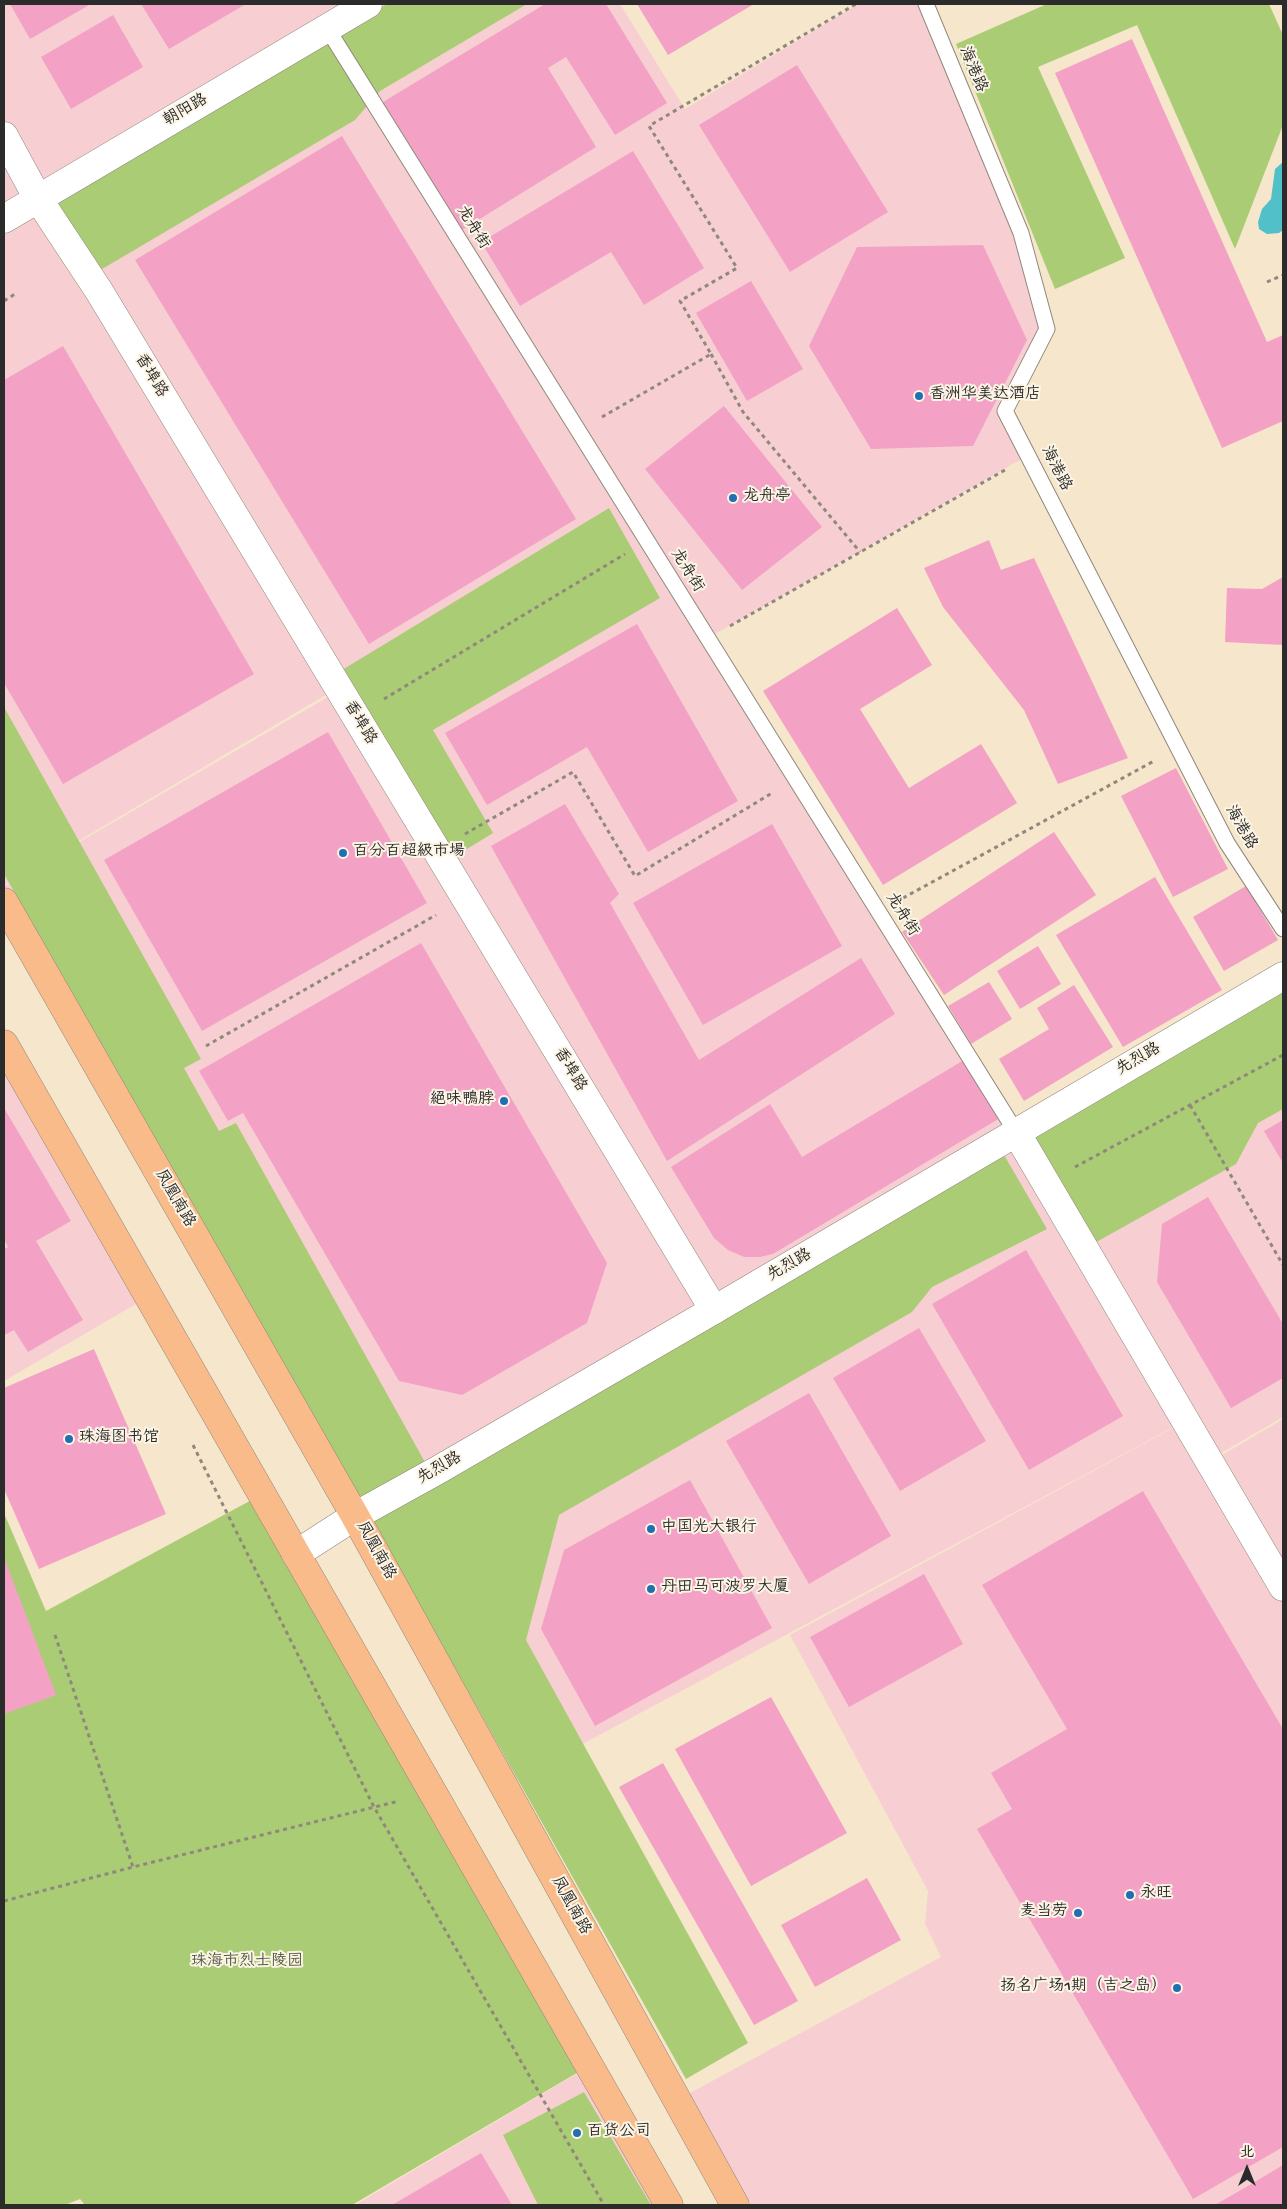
<!DOCTYPE html>
<meta charset="utf-8">
<style>
body{margin:0}
#map{position:relative;width:1287px;height:2209px;overflow:hidden;background:#f6e6cc;font-family:"Gochi Hand","LXGW WenKai TC",sans-serif}
canvas{display:block}
.frame{position:absolute;inset:0;border:5px solid #2b2b2b;pointer-events:none}
.north{position:absolute;left:1222px;top:2144px;width:50px;height:50px;-webkit-text-stroke:4px #fcf5e5;paint-order:stroke;rotate:0deg;font-size:14px;font-weight:700;line-height:20px;text-align:center;color:#2b2b2b}
.north::after{content:'';display:block;margin:auto;width:18px;height:22px;background:#2b2b2b;clip-path:polygon(50% 0,100% 100%,50% 72%,0 100%)}
</style>
<div id="map">
<canvas width="1287" height="2209"></canvas>
<div class="frame"></div>
<div class="north">北</div>
</div>
<script>
const g = document.querySelector('canvas').getContext('2d');
g.lineJoin = 'round';
function fillPath(path, color) {
  g.fillStyle = color;
  g.fill(path, 'evenodd');
}
function toPath(rows) {
  const path = new Path2D();
  for (const r of rows) {
    path.moveTo(r[0], r[1]);
    for (let i = 2; i < r.length; i += 2) path.lineTo(r[i], r[i + 1]);
  }
  return path;
}
function trace(path, color, width, dash) {
  g.strokeStyle = color;
  g.lineWidth = width;
  g.lineCap = dash ? 'butt' : 'round';
  g.setLineDash(dash || []);
  g.stroke(path);
}
function drawText(font, color, halo, rows, align = 'center') {
  g.font = font + ' "Gochi Hand","LXGW WenKai TC",sans-serif';
  g.lineWidth = 4;
  g.setLineDash([]);
  g.textBaseline = 'middle';
  g.strokeStyle = halo;
  g.fillStyle = color;
  for (const [text, x, y, turn = 0] of rows) {
    g.save();
    g.translate(x, y);
    g.rotate((+turn || 0) * Math.PI / 180);
    g.textAlign = isNaN(turn) ? turn : align;
    if (halo) g.strokeText(text, 0, 0);
    g.fillText(text, 0, 0);
    g.restore();
  }
}
fillPath(toPath([
 [4,4,365,4,39,194,4,131],
 [372,4,620,4,685,109,858,4,925,4,1021,233,1046,329,1004,411,1027,456,708,638,464,244,490,228,464,243,329,29],
 [327,31,1015,1132,715,1307,40,198],
 [4,140,35,196,4,216],
 [37,200,336,689,4,885,4,221],
 [338,691,711,1310,356,1514,4,899,4,886],
 [1283,977,1283,1417,1211,1459,1018,1133],
 [4,1045,148,1297,4,1381],
 [1016,1134,1183,1422,506,1785,358,1517],
 [1283,1419,1283,1582,1212,1461],
 [1184,1422,1283,1592,1283,2205,736,2205,679,2099,941,1957,925,1924,928,1891,790,1635],
 [588,2067,666,2205,355,2205]
]), '#f7cfd2');
fillPath(toPath([
 [387,4,527,4,380,91,355,120,97,272,51,202],
 [1047,4,1269,4,1283,35,1283,125,1235,249,1137,25,1038,67,1125,258,1055,289,956,44],
 [609,508,660,598,433,730,493,833,454,857,342,670],
 [4,707,201,1059,184,1068,219,1131,236,1123,426,1464,360,1499,4,874],
 [1283,987,1283,1109,1258,1123,1236,1164,1091,1245,1025,1136],
 [1000,1148,1047,1229,932,1287,912,1312,559,1515,526,1640,748,2043,686,2079,372,1520],
 [259,1496,587,2067,352,2205,85,2205,80,2199,65,2205,4,2205,4,1513,46,1611],
 [584,2092,651,2205,538,2205,503,2135]
]), '#aacc74');
fillPath(toPath([
 [1283,162,1283,230,1279,233,1267,234,1259,229,1258,222,1262,209,1271,199,1275,169]
]), '#52c0c8');
fillPath(toPath([
 [10,4,91,4,30,39],
 [141,4,246,4,169,49],
 [545,4,606,4,667,103,615,135,566,57,548,68,596,147,462,230,383,102],
 [637,4,754,4,668,55],
 [113,15,143,67,71,109,41,57],
 [1132,39,1267,342,1283,335,1283,421,1222,448,1055,73],
 [797,65,888,212,790,272,699,125],
 [342,136,576,519,369,644,135,260],
 [633,151,704,268,644,305,611,252,520,306,481,242],
 [983,245,1027,340,973,446,871,449,809,346,857,247],
 [751,281,803,369,747,401,696,313],
 [63,346,254,674,63,784,4,683,4,380],
 [724,406,822,527,742,590,645,469],
 [989,540,1001,570,1034,558,1128,758,1058,784,1024,710,943,607,924,568],
 [1283,577,1283,645,1225,642,1227,588,1262,589],
 [897,608,932,665,860,709,909,788,981,744,1017,803,883,885,763,691],
 [637,624,738,801,648,852,587,747,487,805,445,733],
 [328,732,427,903,202,1031,104,860],
 [1176,768,1228,869,1173,897,1121,796],
 [565,804,619,894,610,903,699,1060,861,958,895,1014,667,1161,491,846],
 [772,824,842,946,703,1025,633,903],
 [1054,832,1096,895,944,995,902,932],
 [1155,877,1222,990,1123,1047,1056,935],
 [1246,886,1278,940,1224,971,1193,917],
 [421,943,607,1263,587,1323,462,1395,399,1381,243,1113,228,1121,199,1071],
 [1038,946,1061,984,1020,1009,997,971],
 [989,982,1012,1019,971,1044,948,1006],
 [1074,985,1113,1047,1024,1101,999,1059,1049,1029,1037,1008],
 [964,1060,1000,1118,773,1254,760,1257,744,1257,728,1250,714,1238,671,1167,770,1104,802,1157],
 [4,1108,71,1221,36,1241,83,1320,28,1352,14,1330,4,1335,4,1249,8,1247,4,1239],
 [1283,1120,1283,1163,1264,1131],
 [1208,1197,1283,1324,1283,1378,1231,1408,1157,1282,1162,1224],
 [1026,1250,1123,1416,1029,1470,932,1304],
 [919,1328,986,1441,900,1491,833,1378],
 [94,1349,166,1514,39,1569,4,1489,4,1388],
 [809,1393,891,1536,809,1584,726,1441],
 [690,1480,772,1628,595,1726,541,1629,564,1550],
 [1143,1491,1283,1729,1283,2147,1193,2199,977,1829,1012,1809,991,1773,1067,1729,982,1585],
 [4,1557,56,1695,4,1714],
 [924,1574,963,1644,849,1707,810,1637],
 [771,1697,847,1833,751,1886,675,1749],
 [663,1763,798,2001,754,2025,619,1787],
 [867,1878,901,1940,815,1987,781,1925],
 [481,2153,512,2205,392,2205],
 [1283,2165,1283,2205,1215,2205,1253,2183]
]), '#f3a2c5');
const service = toPath([
 [926,4,1021,233,1047,329,1005,411,1227,843,1283,929],
 [327,28,1016,1132]
]);
const minor = toPath([
 [4,136,37,197,99,291,714,1310],
 [1016,1132,1283,1587]
]);
const tertiary = toPath([
 [4,219,368,4],
 [296,1554,355,1516,438,1470,714,1310,1283,976]
]);
const primary = toPath([
 [4,902,355,1516,735,2205],
 [4,1044,669,2205]
]);
trace(service, '#90887c', 17);
trace(minor, '#90887c', 29);
trace(tertiary, '#90887c', 29);
trace(primary, '#90887c', 29);
trace(toPath([
 [1267,282,1283,275],
 [4,301,15,294],
 [711,354,743,412,860,552],
 [602,417,711,354,680,301,737,268,649,126,856,4],
 [730,626,1005,470],
 [384,699,625,554],
 [465,834,573,772,635,876,772,793],
 [903,898,1154,761],
 [206,1046,436,915],
 [1190,1105,1283,1265],
 [1075,1167,1283,1055],
 [193,1445,374,1807,604,2205],
 [55,1635,133,1867],
 [4,1901,133,1867,399,1801]
]), '#90887c', 3, [4, 4]);
trace(service, '#fff', 15);
trace(minor, '#fff', 28);
trace(tertiary, '#fff', 28);
trace(primary, '#fabb8b', 28);
for (const [x, y, r, color] of [
 [919,396,5,"#1f6fb2"],
 [733,498,5,"#1f6fb2"],
 [343,853,5,"#1f6fb2"],
 [504,1101,5,"#1f6fb2"],
 [69,1439,5,"#1f6fb2"],
 [651,1529,5,"#1f6fb2"],
 [651,1589,5,"#1f6fb2"],
 [1130,1895,5,"#1f6fb2"],
 [1078,1913,5,"#1f6fb2"],
 [1177,1988,5,"#1f6fb2"],
 [577,2133,5,"#1f6fb2"]
]) {
  const dot = new Path2D();
  dot.arc(x, y, r, 0, 2 * Math.PI);
  g.fillStyle = color;
  g.fill(dot);
  trace(dot, '#fcf5e5', 2);
}
drawText('16px', '#2b2b2b', '#fcf5e5', [
 ["海港路",972,70,67],
 ["朝阳路",186,111,-30],
 ["龙舟街",472,228,58],
 ["香埠路",150,376,59],
 ["海港路",1055,469,63],
 ["龙舟街",686,571,58],
 ["香埠路",359,723,59],
 ["海港路",1240,828,60],
 ["龙舟街",901,915,58],
 ["先烈路",1139,1060,-30],
 ["香埠路",569,1070,59],
 ["凤凰南路",174,1199,60],
 ["先烈路",790,1266,-30],
 ["先烈路",440,1469,-30],
 ["凤凰南路",375,1551,61],
 ["凤凰南路",570,1906,61]
]);
drawText('16px', '#2b2b2b', '#fcf5e5', [
 ["香洲华美达酒店",929,396],
 ["龙舟亭",743,498],
 ["百分百超級市場",353,853],
 ["絕味鴨脖",494,1101,"right"],
 ["珠海图书馆",79,1439],
 ["中国光大银行",661,1529],
 ["丹田马可波罗大厦",661,1589],
 ["永旺",1140,1895],
 ["麦当劳",1068,1913,"right"],
 ["扬名广场1期（吉之岛）",1167,1988,"right"],
 ["百货公司",587,2133]
], 'left');
drawText('16px', '#515b41', '#fcf5e5', [
 ["珠海市烈士陵园",247,1963]
]);
</script>
